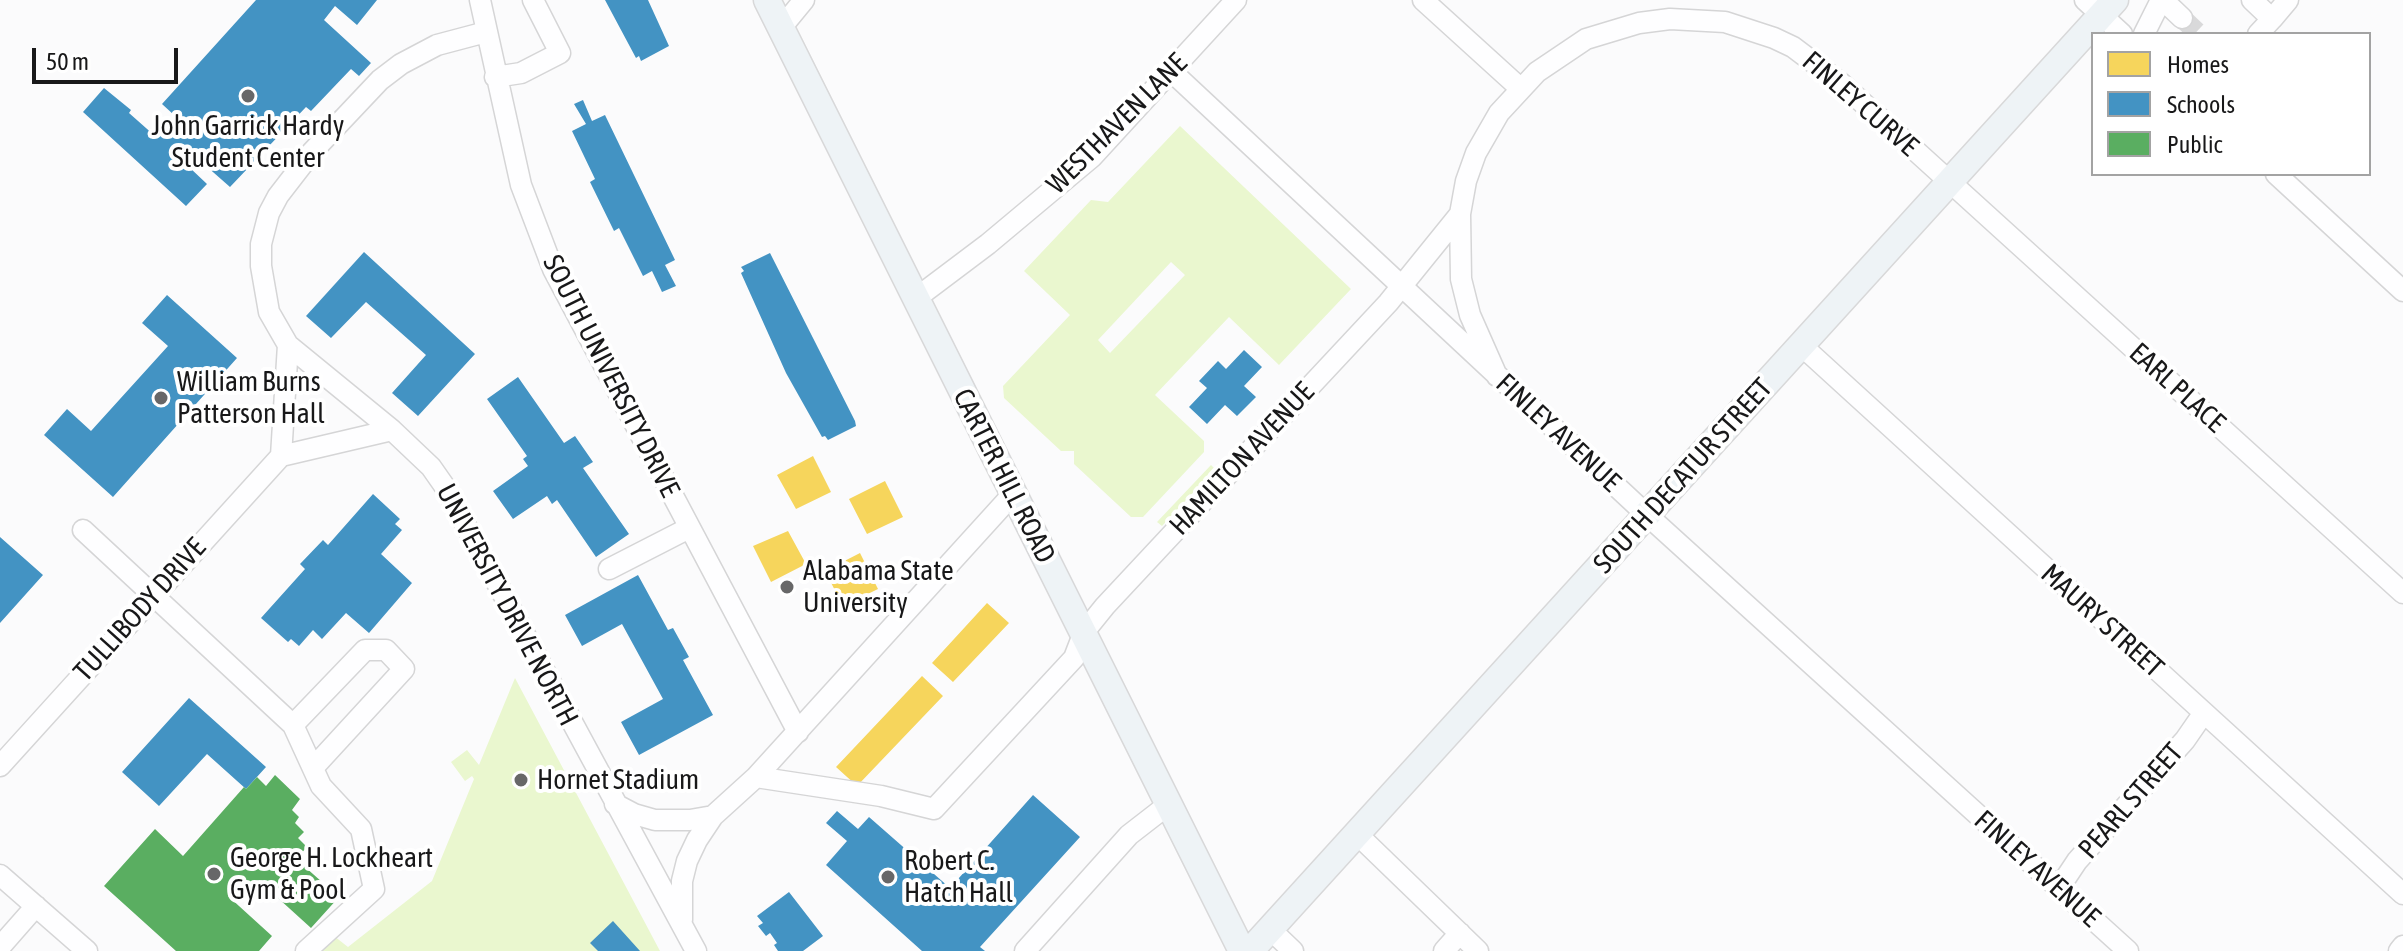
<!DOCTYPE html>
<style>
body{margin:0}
#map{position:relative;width:2403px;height:951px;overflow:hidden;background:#fbfbfc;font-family:"Asap Condensed",sans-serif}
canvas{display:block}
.legend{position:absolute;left:2091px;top:32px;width:280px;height:144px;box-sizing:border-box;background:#fff;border:2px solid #a3a3a3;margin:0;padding:10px 14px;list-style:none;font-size:24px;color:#181819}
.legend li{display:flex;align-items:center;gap:16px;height:40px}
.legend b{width:40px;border:2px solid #a3a3a3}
.scale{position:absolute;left:32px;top:48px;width:146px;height:36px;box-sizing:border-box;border:4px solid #181819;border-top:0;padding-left:10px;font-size:24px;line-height:28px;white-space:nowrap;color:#181819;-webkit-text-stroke:6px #fff;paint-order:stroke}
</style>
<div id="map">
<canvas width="2403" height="951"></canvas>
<ul class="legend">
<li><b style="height:22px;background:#f6d55c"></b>Homes</li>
<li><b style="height:22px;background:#4393c3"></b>Schools</li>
<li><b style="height:22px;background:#5aae61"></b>Public</li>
</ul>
<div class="scale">50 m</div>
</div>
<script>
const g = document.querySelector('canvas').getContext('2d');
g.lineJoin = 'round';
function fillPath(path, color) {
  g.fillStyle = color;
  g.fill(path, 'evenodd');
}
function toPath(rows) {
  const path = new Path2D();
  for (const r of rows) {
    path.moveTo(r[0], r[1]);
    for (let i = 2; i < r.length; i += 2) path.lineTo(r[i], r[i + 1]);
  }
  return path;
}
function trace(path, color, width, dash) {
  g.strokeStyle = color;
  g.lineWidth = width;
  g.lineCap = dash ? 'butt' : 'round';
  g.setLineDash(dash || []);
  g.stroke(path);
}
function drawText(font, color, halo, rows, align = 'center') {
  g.font = font + ' "Asap Condensed",sans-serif';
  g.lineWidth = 8;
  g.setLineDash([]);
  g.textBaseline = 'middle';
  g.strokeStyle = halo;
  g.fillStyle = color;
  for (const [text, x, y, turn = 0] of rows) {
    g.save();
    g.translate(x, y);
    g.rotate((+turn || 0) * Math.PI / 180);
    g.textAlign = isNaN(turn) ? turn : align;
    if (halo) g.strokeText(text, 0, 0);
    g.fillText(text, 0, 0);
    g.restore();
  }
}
fillPath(toPath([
 [1180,126,1351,289,1279,365,1229,317,1155,395,1204,441,1204,452,1143,517,1131,517,1074,464,1074,451,1061,451,1004,398,1003,386,1070,315,1024,271,1091,200,1108,202],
 [1171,262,1185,275,1110,353,1098,340],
 [1211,465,1215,469,1162,526,1157,522],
 [515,678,660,951,318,951,334,936,348,947,432,881,474,779,472,776,465,781,451,762,467,750,479,765]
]), '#eaf7cf');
fillPath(toPath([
 [813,456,831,492,796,509,777,475],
 [885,481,903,517,867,534,849,499],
 [788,531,806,564,771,582,753,546],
 [860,553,878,589,843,606,825,571],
 [987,603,1009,623,953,682,932,663],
 [922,676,943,696,857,786,836,767]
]), '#f6d55c');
fillPath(toPath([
 [256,0,377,0,357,25,335,6,324,20,371,63,359,76,351,69,311,111,306,107,230,187,197,158,189,167,207,184,186,206,83,112,104,88,131,110,129,113,155,136,174,115,162,104],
 [605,0,648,0,669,46,641,61,639,56,636,58],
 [583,100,592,121,605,115,675,260,665,265,676,286,662,292,652,271,643,276,619,228,614,231,590,182,595,179,572,131,586,124,574,104],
 [364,252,475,354,418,416,392,393,426,355,366,302,331,338,306,316],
 [770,253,855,421,856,426,828,440,825,436,822,437,786,373,741,273,744,271,741,267],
 [167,295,237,358,113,497,44,435,67,409,91,431,168,346,142,323],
 [1244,350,1262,367,1244,386,1256,397,1237,416,1225,405,1207,424,1189,407,1207,388,1199,381,1218,361,1226,369],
 [518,377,564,443,575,436,593,462,583,468,629,534,596,557,557,500,552,504,547,496,513,519,493,491,528,466,523,459,527,456,487,399],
 [373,494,400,519,395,524,402,530,381,554,412,583,369,633,346,613,322,639,313,630,299,646,291,639,288,642,261,618,305,569,300,564,323,540,328,545],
 [0,537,43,575,0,623],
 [638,575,668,630,673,628,689,657,683,660,713,715,639,755,621,722,663,699,622,624,582,646,565,615],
 [189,698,266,767,246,789,207,754,159,806,122,772],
 [1033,795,1080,837,980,947,985,951,922,951,826,865,847,841,826,823,837,811,858,829,869,817,950,888],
 [789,892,823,936,803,951,778,951,774,945,777,943,770,933,766,936,758,926,763,923,757,916],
 [613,921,640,951,598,951,590,943]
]), '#4393c3');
fillPath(toPath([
 [275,775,300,799,292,810,299,817,295,823,304,832,298,838,307,847,296,859,339,897,311,928,268,889,258,901,239,884,228,896,272,936,259,951,176,951,104,886,155,829,183,856,244,787,246,789,257,777,266,786]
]), '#5aae61');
trace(toPath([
 [2182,18,2199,34]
]), '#d9d9da', 20, [20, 10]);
const minor = toPath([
 [480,0,521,185,553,269,798,732],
 [1423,0,1521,89],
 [2085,0,2122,34],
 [2163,0,2182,18],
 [2252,0,2272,19,2258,34],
 [2272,19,2288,0],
 [781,28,804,0],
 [2144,34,2161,0],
 [1171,71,1647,515,2128,951],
 [495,77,521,73,560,53,533,0],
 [2276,174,2403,291],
 [915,299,988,244,1092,157,1236,0],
 [288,345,392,430,431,467,445,487,696,951],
 [1802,346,2403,894],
 [1497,376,1470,315,1461,279,1460,214,1466,181,1476,153,1499,113,1537,72,1586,39,1639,23,1670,19,1725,22,1774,38,1793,47,1842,84,2403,593],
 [281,456,288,345,269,312,261,266,261,244,269,213,278,196,312,152,380,80,401,64,437,45,486,32],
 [83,530,293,725,321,786,361,829,374,889,306,951],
 [609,569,689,528],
 [293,725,365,650,386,650,404,669,313,768],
 [0,766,281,456,392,430],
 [756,777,881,796,934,809,1074,658,1084,632,1105,606,1388,303,1460,214],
 [615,804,634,814,655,820,690,820,713,816],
 [1358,835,1478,951],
 [0,875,87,951],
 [2059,888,2077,861,2185,740,2203,714],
 [682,920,682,881,687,861,697,840,713,816,756,777,1012,495],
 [1270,929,1293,951],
 [0,947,36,906],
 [1025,951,1129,835,1169,804],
 [1444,951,1460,933],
 [2399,951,2403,946]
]);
const major = toPath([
 [767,0,1242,951],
 [1250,951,2115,0]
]);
trace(minor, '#d5d5d6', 23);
trace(major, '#d8d8d9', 29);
trace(minor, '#fefeff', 20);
trace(major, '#eef3f6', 26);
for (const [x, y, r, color] of [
 [248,96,8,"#676768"],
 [161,398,8,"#676768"],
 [787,587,8,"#676768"],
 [521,780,8,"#676768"],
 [214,874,8,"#676768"],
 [888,877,8,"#676768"]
]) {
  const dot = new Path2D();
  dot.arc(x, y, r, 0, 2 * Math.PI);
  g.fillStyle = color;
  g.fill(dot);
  trace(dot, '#fff', 3);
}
drawText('28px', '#181819', '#fff', [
 ["FINLEY CURVE",1860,104,41],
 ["WESTHAVEN LANE",1117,124,-45],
 ["SOUTH UNIVERSITY DRIVE",611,376,63],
 ["EARL PLACE",2177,388,42],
 ["FINLEY AVENUE",1558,433,43],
 ["HAMILTON AVENUE",1242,459,-47],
 ["CARTER HILL ROAD",1004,476,63],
 ["SOUTH DECATUR STREET",1683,476,-48],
 ["UNIVERSITY DRIVE NORTH",507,605,62],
 ["TULLIBODY DRIVE",140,610,-48],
 ["MAURY STREET",2102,621,42],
 ["PEARL STREET",2131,801,-49],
 ["FINLEY AVENUE",2037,869,42]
]);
drawText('28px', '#181819', '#fff', [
 ["John Garrick Hardy",248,126,"center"],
 ["Student Center",248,158,"center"],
 ["William Burns",177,382],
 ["Patterson Hall",177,414],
 ["Alabama State",803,571],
 ["University",803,603],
 ["Hornet Stadium",537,780],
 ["George H. Lockheart",230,858],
 ["Gym & Pool",230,890],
 ["Robert C.",904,861],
 ["Hatch Hall",904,893]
], 'left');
</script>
